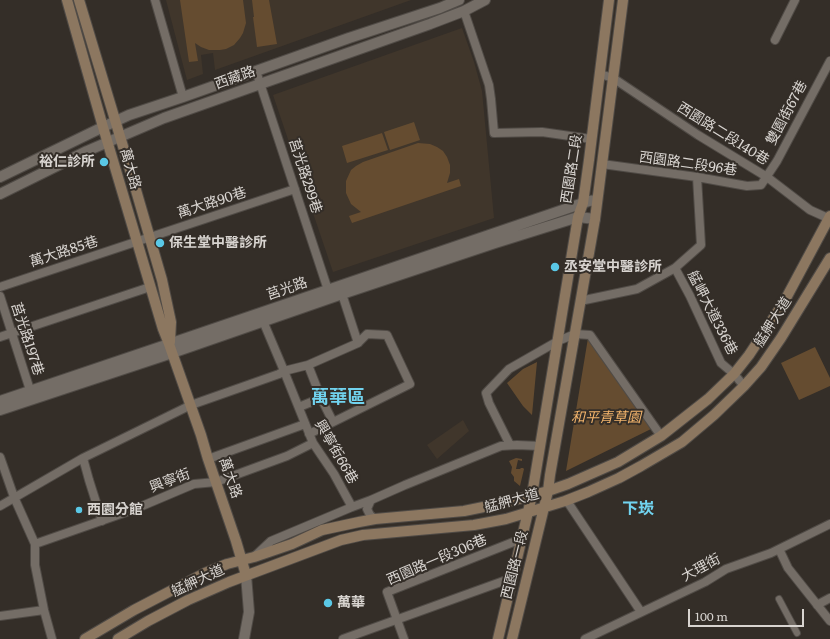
<!DOCTYPE html>
<meta charset="utf-8">
<style>
body{margin:0}
#map{position:relative;width:830px;height:639px;overflow:hidden;background:#342e28;font-family:Literata,serif}
canvas{display:block}
.scale{position:absolute;left:688px;top:609px;width:116px;height:18px;box-sizing:border-box;border:2px solid #d8d4d0;border-top:0;padding-left:5px;font-size:12px;line-height:14px;white-space:nowrap;color:#d8d4d0;-webkit-text-stroke:3px #342e28;paint-order:stroke}
</style>
<div id="map">
<canvas width="830" height="639"></canvas>
<div class="scale">100 m</div>
</div>
<script>
const g = document.querySelector('canvas').getContext('2d');
g.lineJoin = 'round';
function fillPath(path, color) {
  g.fillStyle = color;
  g.fill(path, 'evenodd');
}
function toPath(rows) {
  const path = new Path2D();
  for (const r of rows) {
    path.moveTo(r[0], r[1]);
    for (let i = 2; i < r.length; i += 2) path.lineTo(r[i], r[i + 1]);
  }
  return path;
}
function trace(path, color, width, dash) {
  g.strokeStyle = color;
  g.lineWidth = width;
  g.lineCap = dash ? 'butt' : 'round';
  g.setLineDash(dash || []);
  g.stroke(path);
}
function drawText(font, color, halo, rows, align = 'center') {
  g.font = font + ' Literata,"Noto Sans TC",serif';
  g.lineWidth = 4;
  g.setLineDash([]);
  g.textBaseline = 'middle';
  g.strokeStyle = halo;
  g.fillStyle = color;
  for (const [text, x, y, turn = 0] of rows) {
    g.save();
    g.translate(x, y);
    g.rotate((+turn || 0) * Math.PI / 180);
    g.textAlign = isNaN(turn) ? turn : align;
    if (halo) g.strokeText(text, 0, 0);
    g.fillText(text, 0, 0);
    g.restore();
  }
}
fillPath(toPath([
 [166,0,411,0,215,70,213,53,201,55,203,74,187,80],
 [462,28,474,62,482,91,494,218,333,272,273,95],
 [463,420,469,431,437,459,427,445]
]), '#40362b');
fillPath(toPath([
 [180,0,243,0,246,23,243,33,240,38,234,45,226,49,220,50,209,50,201,47,195,43,198,61,189,62],
 [252,0,269,0,277,44,257,47,253,17,254,17],
 [414,122,420,140,390,150,384,132],
 [382,133,388,150,347,163,342,146],
 [418,143,430,144,437,147,443,151,447,157,450,165,450,173,447,183,459,179,461,186,352,223,349,216,361,212,351,204,346,193,346,181,351,170,356,166,363,162],
 [588,338,651,429,566,471],
 [815,347,830,378,830,386,799,400,781,363],
 [537,362,532,415,523,406,507,383,523,369],
 [516,458,522,459,522,461,518,460,516,469,520,469,521,468,523,468,524,469,520,486,514,481,514,477,511,473,512,467,509,461]
]), '#654c30');
const pedestrian = toPath([
 [779,599,797,633]
]);
const minor = toPath([
 [155,0,183,97],
 [464,11,489,85,491,99,494,133,542,132,591,139],
 [775,40,795,0],
 [256,71,328,290],
 [600,74,613,78,698,135,767,177,810,210,830,219],
 [602,164,697,177,747,186,761,185,777,161,830,61],
 [675,268,690,296,721,363,734,374,744,386],
 [0,287,295,189],
 [0,296,30,390],
 [580,301,637,289,675,268,701,245,697,177],
 [263,321,282,366,313,443,334,474,352,507],
 [0,337,150,287],
 [308,365,321,398,333,422],
 [299,407,321,398],
 [309,434,410,384,387,335,367,334,358,343],
 [510,445,489,403,486,393,509,369,558,341,575,334,590,335,661,436],
 [0,457,14,497,35,544,35,565,44,610,52,639],
 [83,458,89,480,102,521],
 [208,459,305,424],
 [371,500,367,509,370,515,375,519],
 [565,501,569,504,641,612],
 [0,506,83,458,191,405,279,374,284,371,308,365,358,343,342,294],
 [35,544,135,509,194,484,216,482,287,456,313,443],
 [779,549,788,568,830,621],
 [255,556,271,541,352,507,371,500,405,485,501,446,517,445,540,446],
 [817,605,830,598],
 [0,616,44,610],
 [343,639,512,578],
 [404,639,387,592,521,539],
 [585,639,705,582,726,569,771,553,830,524]
]);
const tertiary = toPath([
 [0,177,103,127,129,115,183,97,349,38,440,8,459,0],
 [0,194,87,151,164,118,430,24,464,11,485,0],
 [0,401,169,344,551,214,589,201,597,200],
 [0,410,172,353,342,294,495,243,578,217,595,219],
 [244,639,249,612,246,575]
]);
const secondary = toPath([
 [67,0,103,127,163,329,169,344,201,435,208,459,236,541,246,575],
 [79,0,131,173,162,280,171,322,170,342],
 [85,639,134,610,205,573,227,564,254,557,292,544,322,530,359,522,375,519,464,511,508,502,548,491,568,484,618,462,661,436,708,399,734,374,749,355,784,302,830,216],
 [118,639,148,621,188,600,229,582,341,540,363,535,474,525,506,519,565,501,588,492,619,478,641,466,682,442,714,415,744,386,761,367,781,338,830,258],
 [498,639,532,495,578,217,583,203,589,160,609,0],
 [512,639,548,491,550,475,595,219,623,0]
]);
trace(pedestrian, '#504b46', 8);
trace(minor, '#504b46', 10);
trace(tertiary, '#504b46', 12);
trace(secondary, '#504b46', 12);
trace(pedestrian, '#746d66', 6);
trace(minor, '#746d66', 8);
trace(tertiary, '#746d66', 10);
trace(secondary, '#8c7760', 10);
for (const [x, y, r, color] of [
 [104,162,5,"#5ac8e6"],
 [160,243,5,"#5ac8e6"],
 [555,267,5,"#5ac8e6"],
 [79,510,4,"#5ac8e6"],
 [328,603,5,"#5ac8e6"]
]) {
  const dot = new Path2D();
  dot.arc(x, y, r, 0, 2 * Math.PI);
  g.fillStyle = color;
  g.fill(dot);
  trace(dot, '#342e28', 1.5);
}
drawText('14px', '#d8d4d0', '#342e28', [
 ["西藏路",235,78,-20],
 ["雙園街67巷",787,113,-62],
 ["西園路二段140巷",723,134,32],
 ["西園路二段96巷",688,164,8],
 ["萬大路",130,169,74],
 ["西園路二段",572,169,-81],
 ["莒光路299巷",305,176,72],
 ["萬大路90巷",212,203,-18],
 ["萬大路85巷",64,252,-18],
 ["莒光路",287,289,-19],
 ["艋岬大道336巷",712,313,63],
 ["艋舺大道",773,322,-57],
 ["莒光路197巷",27,339,72],
 ["興寧街66巷",336,452,60],
 ["萬大路",230,478,71],
 ["興寧街",170,481,-21],
 ["艋舺大道",512,501,-15],
 ["西園路一段306巷",437,560,-23],
 ["西園路一段",515,565,-76],
 ["大理街",701,568,-28],
 ["艋舺大道",198,581,-25]
]);
drawText('bold 14px', '#d8d4d0', '#342e28', [
 ["裕仁診所",95,162,"right"],
 ["保生堂中醫診所",169,243],
 ["丞安堂中醫診所",564,267],
 ["西園分館",87,510],
 ["萬華",337,603]
], 'left');
drawText('italic 14px', '#f4b56c', '#342e28', [
 ["和平青草園",606,418]
]);
drawText('bold 16px', '#71d3ef', '#342e28', [
 ["下崁",638,509]
]);
drawText('bold 18px', '#71d3ef', '#342e28', [
 ["萬華區",338,398]
]);
</script>
